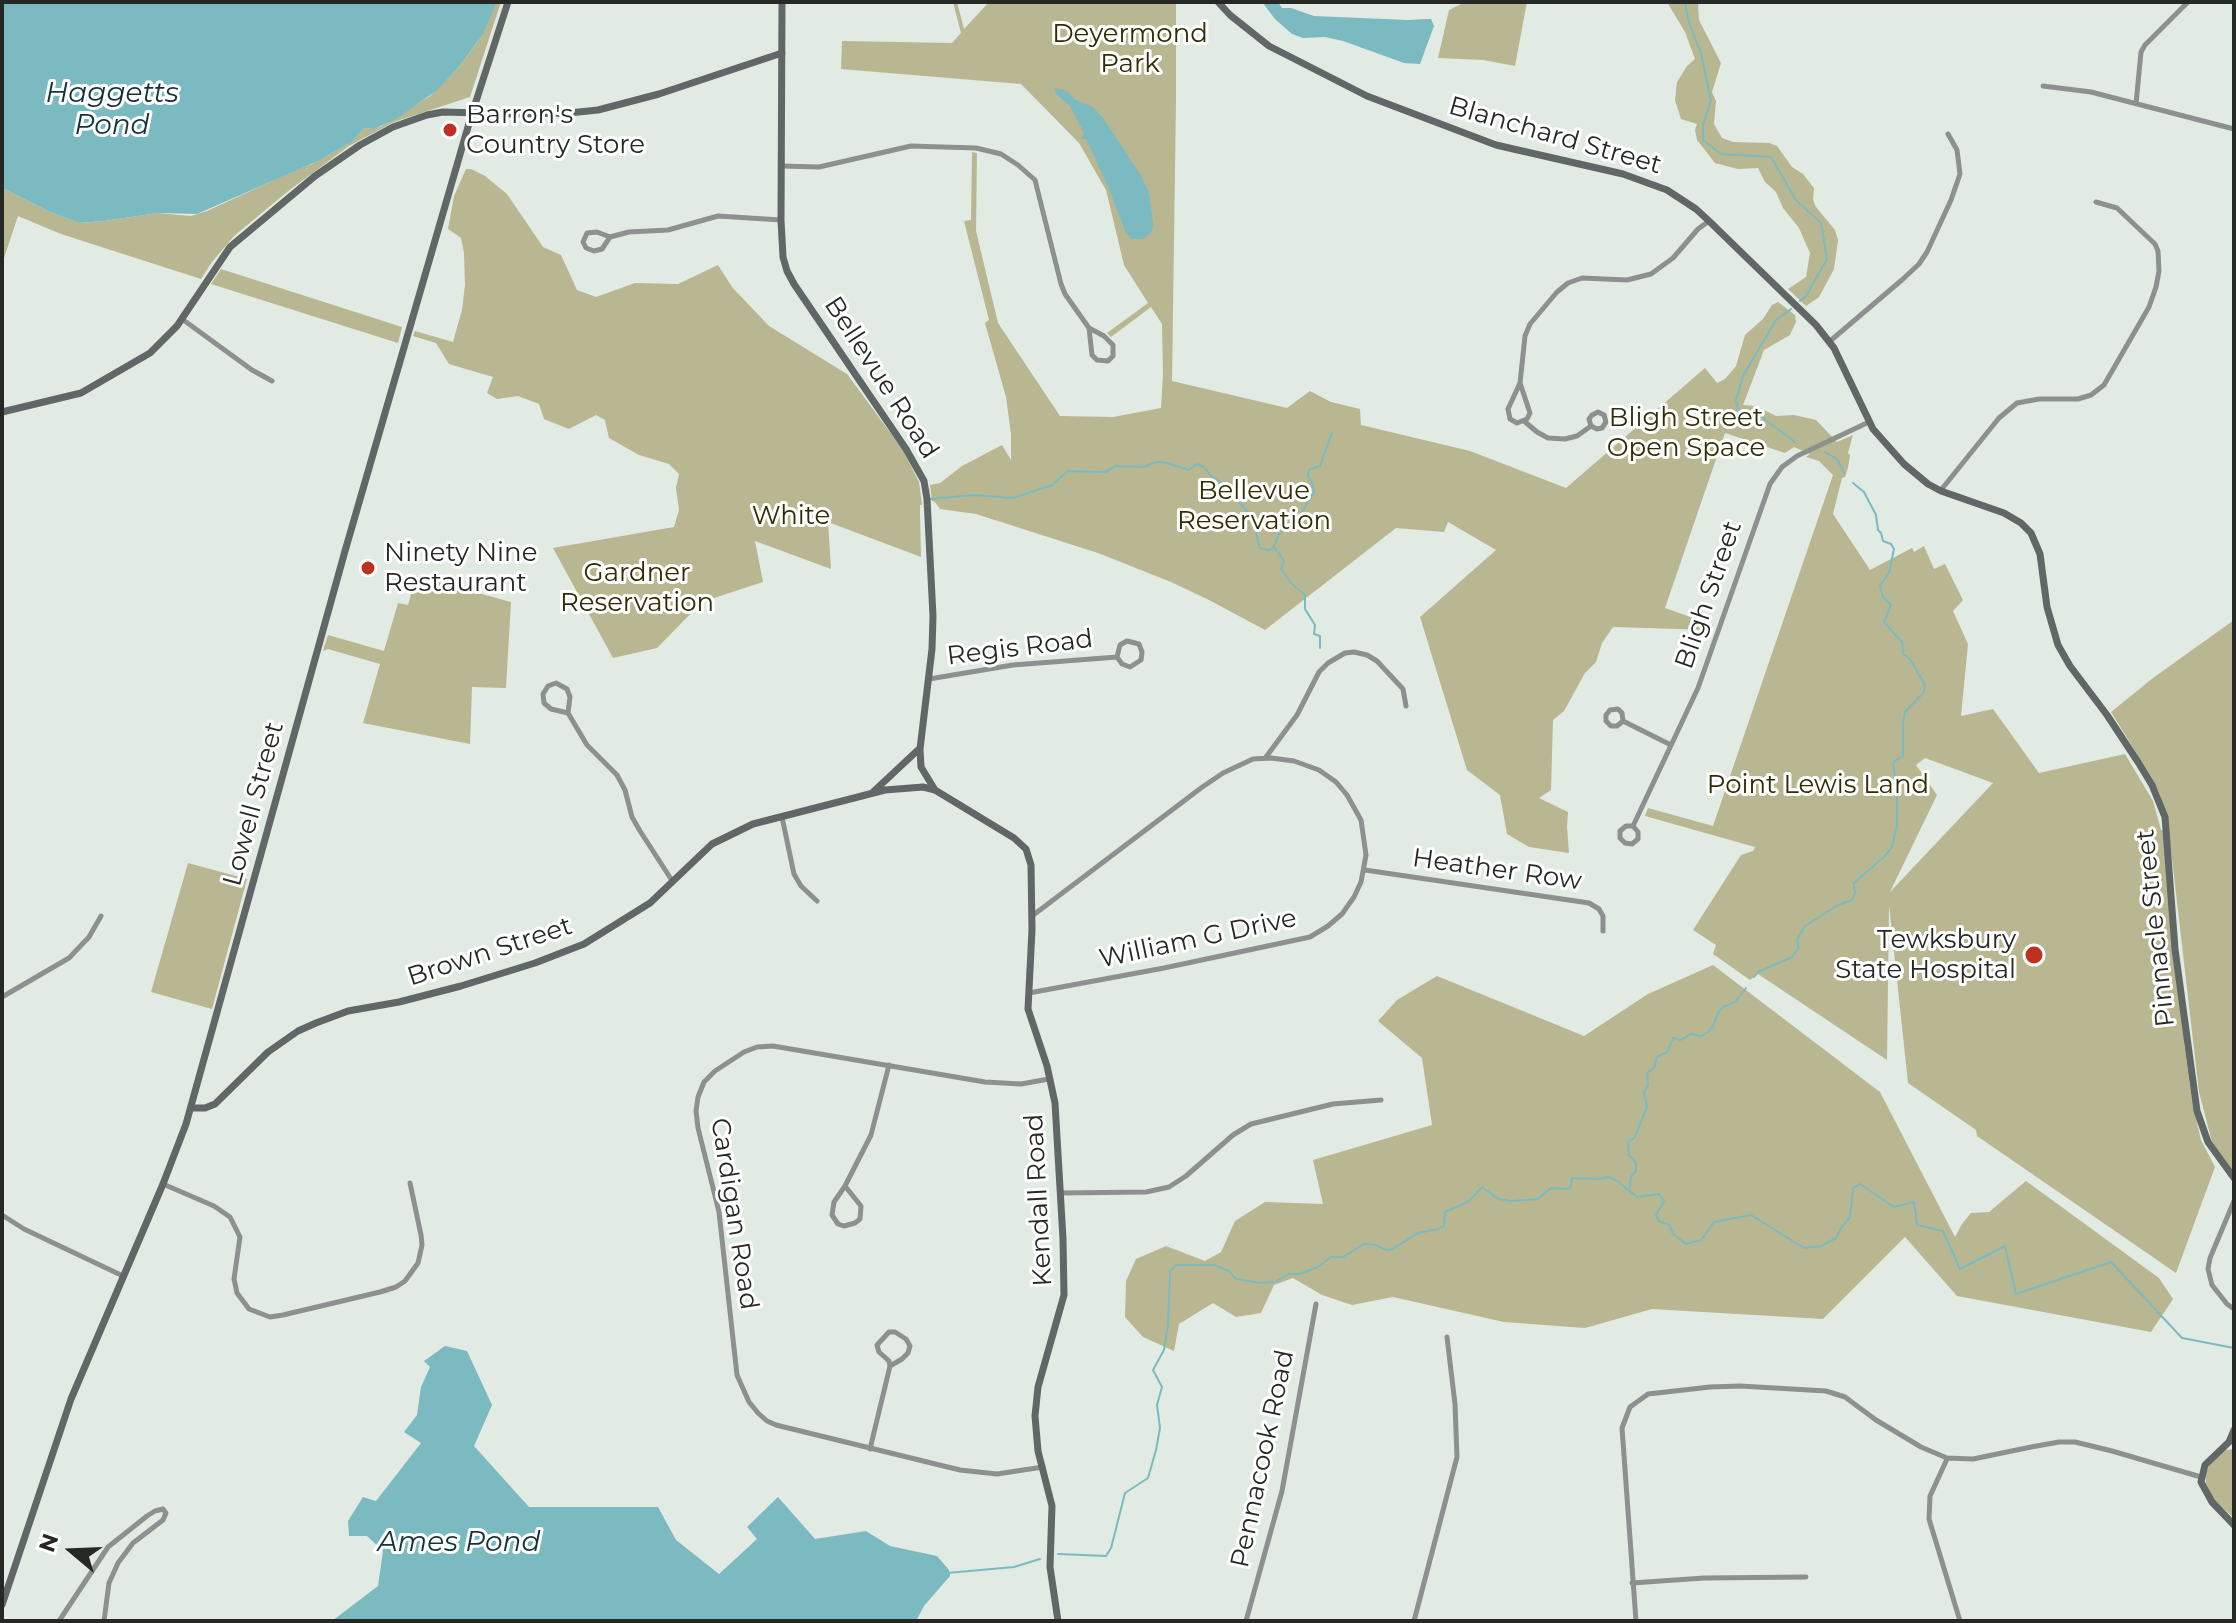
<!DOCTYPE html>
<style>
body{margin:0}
#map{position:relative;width:2236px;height:1623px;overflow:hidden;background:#e1eae3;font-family:Montserrat,sans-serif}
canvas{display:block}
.frame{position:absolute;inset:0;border:4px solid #252825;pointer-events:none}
.north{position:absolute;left:32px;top:1511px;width:80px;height:80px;-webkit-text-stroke:6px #fff;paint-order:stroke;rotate:289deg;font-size:22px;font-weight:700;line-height:32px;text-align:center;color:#252825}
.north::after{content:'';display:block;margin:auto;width:28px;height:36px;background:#252825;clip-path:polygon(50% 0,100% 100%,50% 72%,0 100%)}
</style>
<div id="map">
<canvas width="2236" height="1623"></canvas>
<div class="frame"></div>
<div class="north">N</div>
</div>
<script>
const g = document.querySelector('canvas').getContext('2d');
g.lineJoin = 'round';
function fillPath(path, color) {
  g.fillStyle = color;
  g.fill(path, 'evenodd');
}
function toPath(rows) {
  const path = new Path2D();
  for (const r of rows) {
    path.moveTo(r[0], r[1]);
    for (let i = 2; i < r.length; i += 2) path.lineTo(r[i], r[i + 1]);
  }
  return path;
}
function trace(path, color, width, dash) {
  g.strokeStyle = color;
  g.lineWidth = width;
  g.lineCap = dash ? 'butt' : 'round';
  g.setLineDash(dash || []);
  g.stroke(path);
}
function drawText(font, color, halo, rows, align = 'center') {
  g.font = font + ' Montserrat,sans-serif';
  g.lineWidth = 6;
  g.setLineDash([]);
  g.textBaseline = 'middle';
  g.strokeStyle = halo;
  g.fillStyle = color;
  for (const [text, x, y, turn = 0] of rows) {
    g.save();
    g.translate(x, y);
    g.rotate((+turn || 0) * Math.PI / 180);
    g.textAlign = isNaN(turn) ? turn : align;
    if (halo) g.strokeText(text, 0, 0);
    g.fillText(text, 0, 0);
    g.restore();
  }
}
fillPath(toPath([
 [497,2,501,2,470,97,394,122,349,146,287,192,234,236,212,262,201,279,61,234,18,216,2,264,2,188,48,211,79,223,104,221,158,213,191,216,207,211,296,170,312,164,353,141,364,128,374,129,382,126,430,96,458,68,478,41],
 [953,2,957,2,964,29,989,2,1176,2,1176,100,1172,381,1287,408,1310,391,1331,402,1360,409,1361,425,1470,451,1566,488,1705,368,1717,383,1725,379,1736,366,1745,335,1763,319,1772,305,1778,302,1795,315,1796,322,1790,335,1764,350,1743,405,1756,406,1776,416,1794,415,1816,420,1837,442,1853,435,1848,453,1850,455,1848,468,1845,477,1842,478,1833,514,1870,570,1912,548,1914,552,1924,546,1934,569,1945,564,1963,600,1953,611,1968,644,1961,716,1993,709,2039,773,2125,754,2153,801,2161,830,2164,831,2184,1025,2184,1042,2192,1101,2201,1140,2215,1167,2176,1273,1977,1136,1976,1130,1908,1083,1889,905,1887,1060,1758,974,1750,980,1713,954,1716,945,1693,930,1741,855,1753,851,1755,847,1645,816,1648,808,1713,826,1833,475,1819,461,1806,457,1810,454,1794,447,1785,453,1725,433,1665,608,1713,625,1711,630,1613,627,1602,643,1596,662,1585,673,1564,711,1553,720,1551,790,1539,798,1568,812,1567,827,1569,853,1529,847,1507,834,1500,795,1467,770,1420,617,1496,550,1448,522,1444,532,1396,528,1265,630,1209,600,1171,582,1098,553,976,514,940,509,935,502,932,501,930,485,940,483,962,466,1002,445,1011,460,1011,434,1006,397,985,323,989,320,964,221,971,220,972,152,977,153,976,231,998,323,1060,416,1113,417,1161,408,1163,374,1162,324,1151,307,1111,337,1107,333,1148,303,1124,265,1106,190,1079,143,1021,84,841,69,842,41,952,43,961,33],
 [1925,758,1993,783,1890,892,1937,795,1916,765],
 [1465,2,1527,2,1515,66,1483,60,1438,58,1449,10],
 [1667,2,1698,2,1699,20,1721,63,1712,92,1716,101,1714,124,1722,138,1733,142,1769,143,1777,146,1792,167,1803,174,1814,188,1813,200,1816,207,1835,230,1838,240,1834,269,1819,297,1806,306,1788,289,1806,277,1810,253,1799,228,1783,208,1776,192,1765,182,1758,168,1738,169,1715,163,1697,140,1695,130,1697,124,1681,119,1675,100,1677,82,1687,66,1695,59,1685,32],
 [466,169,471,169,485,176,507,194,543,247,561,255,577,290,596,297,635,283,678,284,718,265,732,287,769,326,847,374,903,450,919,482,922,505,920,505,920,514,921,557,828,522,831,569,755,541,763,582,702,602,657,648,613,658,553,548,674,527,679,510,676,488,679,474,669,464,639,455,609,438,605,420,596,415,569,429,544,419,539,404,518,396,497,399,487,393,493,377,449,364,436,343,413,336,415,331,453,342,462,310,465,285,464,253,461,238,448,229,454,196],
 [221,269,402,327,398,343,211,284],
 [416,576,511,602,506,688,472,687,470,744,363,723,380,664,328,649,323,651,328,635,384,651,398,603,408,605],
 [2234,620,2234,1172,2212,1142,2199,1092,2169,833,2160,795,2152,778,2111,712,2153,678],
 [188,863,247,879,212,1009,151,992],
 [1713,965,1880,1092,1955,1237,1962,1224,1971,1213,1989,1212,2026,1181,2159,1278,2173,1299,2151,1332,1957,1296,1905,1237,1823,1319,1652,1309,1585,1328,1504,1322,1393,1297,1352,1305,1322,1295,1293,1278,1274,1285,1261,1313,1236,1317,1213,1303,1179,1324,1174,1351,1143,1337,1125,1317,1126,1281,1136,1259,1166,1246,1205,1261,1221,1252,1235,1221,1265,1202,1323,1204,1313,1160,1432,1125,1422,1058,1378,1021,1397,1000,1437,976,1584,1036,1648,994],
 [2234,1449,2234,1518,2215,1501,2206,1483,2206,1474,2209,1466,2225,1450]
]), '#b9b791');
fillPath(toPath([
 [2,2,497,2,483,34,458,68,436,91,396,119,374,129,364,128,353,141,318,161,197,214,158,213,104,221,79,223,48,211,2,188],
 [1262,2,1278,2,1282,8,1291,8,1314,16,1408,20,1426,19,1431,19,1434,26,1420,64,1404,63,1343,41,1325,37,1303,38,1292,34,1275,19],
 [1055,88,1067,91,1074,99,1093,107,1104,119,1140,174,1149,192,1153,223,1152,231,1143,239,1131,239,1125,231,1107,184,1086,139,1081,139,1084,133,1070,106,1056,94],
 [445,1346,467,1351,492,1405,474,1446,529,1507,658,1507,676,1540,719,1574,757,1539,747,1527,778,1497,815,1539,866,1531,890,1546,937,1556,949,1570,950,1576,924,1606,916,1621,332,1621,378,1586,383,1551,367,1536,349,1536,348,1521,363,1497,376,1501,421,1443,404,1432,417,1415,421,1387,430,1367,424,1361]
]), '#7cbac1');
trace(toPath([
 [1685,2,1689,23,1701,53,1711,101,1703,125,1703,140,1721,154,1771,157,1796,200,1821,223,1827,259,1806,296,1800,301],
 [1791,309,1776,320,1743,376,1736,400,1738,411,1752,410,1795,442],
 [1825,452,1837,459,1844,473],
 [930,499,975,495,1013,498,1052,485,1068,471,1105,472,1116,466,1144,467,1156,462,1167,463,1189,470,1197,464,1204,467,1211,476,1220,482,1225,491,1229,492,1251,515,1260,548,1269,550,1274,547],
 [1274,546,1279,534,1299,517,1314,492,1312,483,1308,476,1309,470,1320,466,1332,433],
 [1275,548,1284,561,1281,569,1291,583,1305,595,1305,609,1315,625,1314,634,1320,636,1320,648],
 [1754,977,1758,972,1792,957,1798,949,1797,939,1805,926,1838,905,1852,900,1855,893,1854,883,1885,856,1892,847,1897,825,1897,797,1893,762,1903,756,1903,723,1905,712,1924,692,1925,685,1910,659,1903,654,1902,642,1884,622,1891,605,1883,597,1880,586,1889,573,1894,549,1891,544,1883,541,1881,533,1878,530,1876,515,1864,492,1853,483],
 [1630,1188,1631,1177,1636,1171,1636,1163,1629,1155,1628,1142,1635,1137,1647,1107,1644,1092,1648,1085,1647,1073,1654,1068,1657,1057,1667,1052,1673,1038,1681,1040,1691,1034,1701,1036,1708,1032,1713,1026,1718,1013,1723,1007,1735,1002,1746,988],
 [1058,1554,1106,1556,1111,1548,1125,1493,1148,1478,1156,1450,1160,1428,1157,1405,1162,1387,1153,1370,1164,1350,1168,1325,1170,1272,1176,1265,1214,1265,1229,1271,1236,1279,1260,1283,1275,1282,1289,1274,1299,1274,1318,1267,1331,1257,1343,1257,1364,1244,1376,1245,1386,1250,1391,1250,1418,1233,1438,1229,1444,1226,1445,1212,1468,1202,1482,1187,1498,1199,1512,1201,1538,1199,1551,1188,1567,1189,1571,1187,1572,1178,1599,1179,1608,1177,1616,1180,1637,1197,1659,1194,1664,1201,1656,1215,1659,1221,1669,1225,1673,1234,1686,1244,1701,1240,1714,1222,1751,1215,1804,1248,1821,1246,1836,1238,1841,1228,1850,1217,1853,1188,1860,1184,1894,1207,1914,1202,1917,1225,1943,1231,1960,1269,2005,1246,2016,1294,2111,1262,2182,1338,2234,1348],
 [947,1573,1014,1567,1040,1559]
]), '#7cbac1', 2);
trace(toPath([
 [2043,86,2091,92,2234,129],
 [2136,104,2141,52,2145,45,2188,2],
 [782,166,819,167,911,146,976,148,1001,154,1018,165,1035,180,1061,284,1065,294,1089,328,1092,355,1097,360,1108,361,1113,356,1113,345,1104,336,1089,328],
 [610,237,602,249,594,251,586,248,583,242,587,233,597,232,610,237,629,232,668,230,718,216,781,220],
 [182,319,252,370,272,381],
 [1829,342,1903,279,1919,264,1927,252,1951,200,1960,174,1957,150,1948,134],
 [1520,383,1530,413,1527,419,1517,423,1510,419,1508,409,1520,383,1525,336,1530,324,1557,292,1568,283,1582,278,1627,280,1651,274,1673,258,1698,229,1709,221],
 [1524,421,1537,432,1548,438,1565,439,1577,436,1591,426,1597,429,1602,428,1606,422,1604,415,1598,412,1592,415,1589,419,1591,426],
 [1941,490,1999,418,2017,403,2039,399,2078,399,2091,395,2104,385,2149,307,2156,287,2159,271,2158,251,2155,244,2117,208,2096,202],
 [929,679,1013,665,1117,657,1122,664,1130,667,1141,660,1142,652,1139,644,1127,641,1120,645,1117,657],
 [568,713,570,697,567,689,556,683,548,686,543,694,544,703,551,709,568,713,587,745,617,775,625,790,632,817,640,831,673,882],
 [1623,721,1617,726,1611,726,1606,721,1606,715,1610,710,1618,709,1622,713,1623,721,1671,745],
 [1266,757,1297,715,1319,672,1328,663,1345,653,1354,652,1367,655,1377,661,1403,689,1406,706],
 [782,817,794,874,801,886,817,901],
 [1633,826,1638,832,1638,839,1632,844,1625,843,1620,838,1620,831,1626,826,1633,826,1698,688,1770,484,1782,467,1797,456,1869,422],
 [1365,870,1589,903,1599,909,1603,916,1603,931],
 [1029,993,1164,968,1310,937,1328,926,1342,914,1354,897,1361,882,1366,855,1361,820,1347,795,1336,782,1319,770,1294,761,1271,758,1253,759,1223,773,1201,788,1032,916],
 [2,997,69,958,89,937,101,916],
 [163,1184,214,1206,230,1217,240,1237,234,1279,237,1293,249,1309,270,1317,283,1315,380,1292,396,1287,405,1281,418,1263,422,1245,421,1235,410,1183],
 [845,1186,834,1202,832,1215,838,1224,844,1226,855,1223,860,1219,861,1206,845,1186,871,1135,889,1065],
 [1061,1193,1146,1192,1169,1187,1186,1176,1233,1135,1251,1124,1333,1104,1381,1100],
 [2234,1201,2210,1258,2208,1269,2212,1285,2227,1304,2234,1309],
 [2,1215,24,1229,123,1276],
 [870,1449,890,1366,889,1361,879,1352,877,1345,889,1332,895,1332,906,1339,910,1346,908,1353,902,1359,890,1366],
 [1947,1459,1930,1496,1929,1519,1960,1621],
 [1043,1467,997,1474,960,1470,776,1425,767,1421,758,1413,749,1402,737,1375,719,1212,698,1128,696,1111,698,1097,704,1082,715,1071,744,1052,757,1047,773,1046,985,1082,1021,1084,1049,1079],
 [1632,1583,1704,1578,1806,1577],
 [59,1621,108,1547,147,1516,155,1511,163,1509,166,1513,163,1520,133,1543,118,1563,109,1583,104,1621],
 [1246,1621,1282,1491,1316,1304],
 [1414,1621,1457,1457,1455,1404,1447,1337],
 [1636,1621,1622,1428,1630,1407,1648,1394,1710,1387,1740,1386,1826,1391,1845,1397,1876,1420,1921,1447,1947,1458,1973,1459,2031,1447,2059,1442,2075,1442,2112,1451,2201,1477]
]), '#8c918f', 5);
trace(toPath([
 [782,2,781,220,783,257,787,271,794,284,906,449,924,481,927,499,933,616,932,649,920,749,921,767,935,790,1014,838,1026,849,1031,865,1032,930,1028,1009,1047,1066,1055,1103,1063,1239,1064,1295,1038,1387,1035,1416,1038,1451,1052,1506,1050,1567,1058,1621],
 [1218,2,1230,15,1269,46,1367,96,1496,145,1623,174,1667,190,1696,209,1709,221,1816,325,1834,348,1873,429,1904,464,1928,484,1941,491,2004,513,2021,523,2031,533,2040,554,2047,607,2058,645,2070,666,2107,715,2138,762,2152,785,2165,817,2175,949,2197,1111,2208,1142,2234,1178],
 [2,412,81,393,150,353,177,326,230,247,315,176,360,145,393,127,427,115,443,112,517,114,569,113,598,110,659,94,782,53],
 [872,793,919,749],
 [191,1108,205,1108,215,1104,268,1052,298,1031,316,1023,348,1011,399,1002,461,986,535,963,584,944,650,903,712,844,753,824,885,790,923,787,935,790],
 [2234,1430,2229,1442,2205,1465,2201,1482,2212,1502,2234,1525],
 [2,1605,71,1399,163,1184,186,1124,345,551,470,120,508,2]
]), '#606766', 7);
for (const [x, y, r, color] of [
 [450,130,8,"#bd311e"],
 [368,568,8,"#bd311e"],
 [2034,955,10,"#bd311e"]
]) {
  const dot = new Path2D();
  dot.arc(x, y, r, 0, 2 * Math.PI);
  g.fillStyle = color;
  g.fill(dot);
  trace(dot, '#fff', 3);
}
drawText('26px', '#302c04', '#fff', [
 ["Deyermond",1130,34],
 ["Park",1130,64],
 ["Bligh Street",1686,418],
 ["Open Space",1686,448],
 ["Bellevue",1254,491],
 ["Reservation",1254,521],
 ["White",791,516],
 ["Gardner",637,573],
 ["Reservation",637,603],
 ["Point Lewis Land",1818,785]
]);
drawText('26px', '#252825', '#fff', [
 ["Barron's",466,115],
 ["Country Store",466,145],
 ["Ninety Nine",384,553],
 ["Restaurant",384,583],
 ["Tewksbury",2016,940,"right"],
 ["State Hospital",2016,970,"right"]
], 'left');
drawText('26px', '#252825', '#fff', [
 ["Blanchard Street",1555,136,16],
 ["Bellevue Road",881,378,57],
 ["Bligh Street",1709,595,-71],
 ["Regis Road",1020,648,-7],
 ["Lowell Street",254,804,-75],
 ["Heather Row",1497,870,8],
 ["Pinnacle Street",2156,928,-96],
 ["William G Drive",1198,939,-12],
 ["Brown Street",490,952,-18],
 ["Kendall Road",1039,1200,-93],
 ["Cardigan Road",734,1214,81],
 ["Pennacook Road",1263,1459,-78]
]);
drawText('italic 28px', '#133336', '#fff', [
 ["Haggetts",112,94],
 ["Pond",112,126],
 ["Ames Pond",459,1543]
]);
</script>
